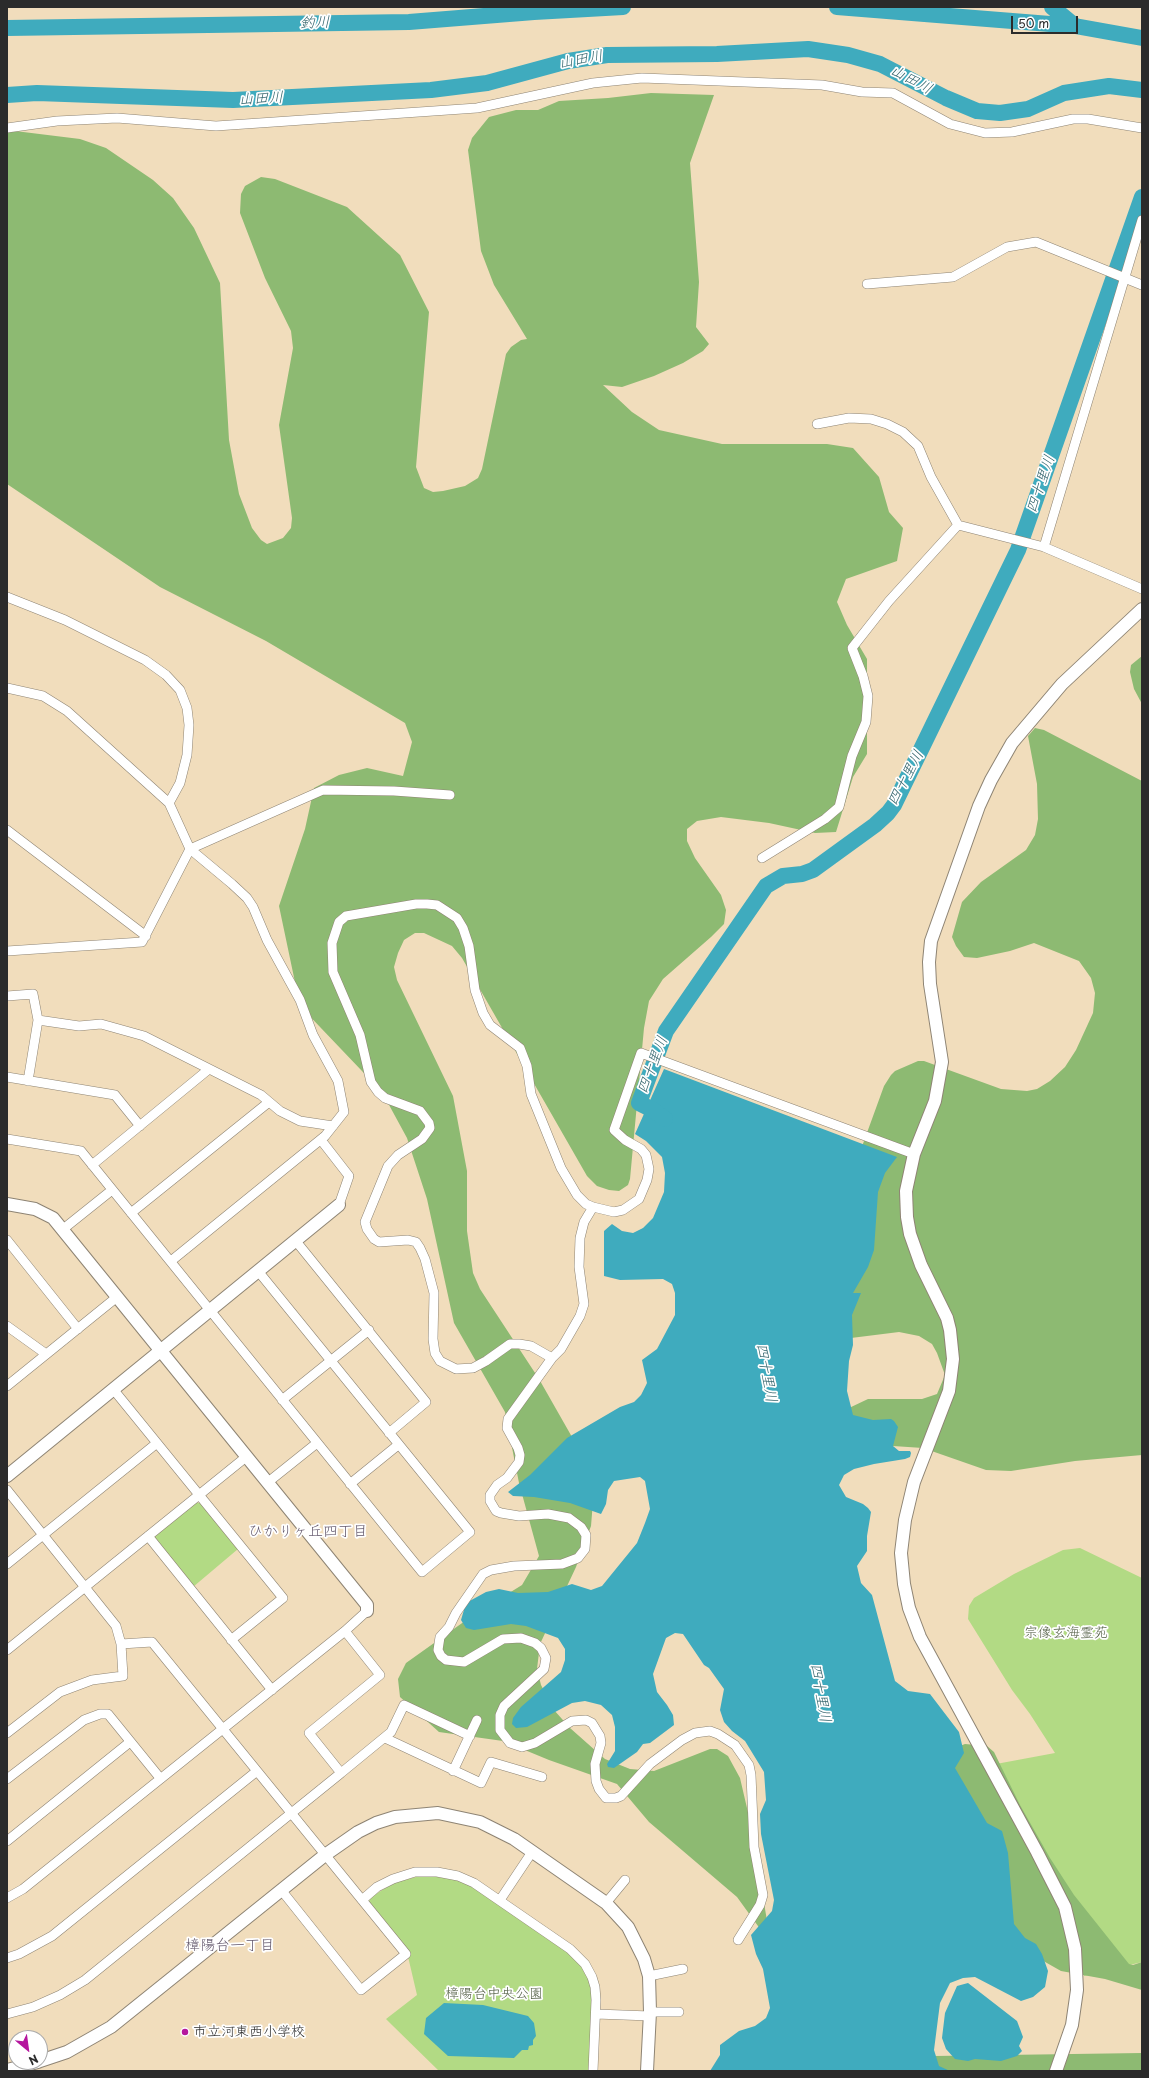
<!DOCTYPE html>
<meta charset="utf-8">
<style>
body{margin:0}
#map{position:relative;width:1149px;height:2078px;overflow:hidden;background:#f1ddbc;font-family:"Playpen Sans",sans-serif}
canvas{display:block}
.frame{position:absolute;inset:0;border:8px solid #2b2b2b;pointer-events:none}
.north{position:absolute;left:8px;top:2030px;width:40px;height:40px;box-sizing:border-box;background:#fff;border:1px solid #aaa;border-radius:50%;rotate:151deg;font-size:11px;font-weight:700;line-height:16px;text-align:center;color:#2b2b2b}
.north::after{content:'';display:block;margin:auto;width:14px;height:18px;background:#b5179e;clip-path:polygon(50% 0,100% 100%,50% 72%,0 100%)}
.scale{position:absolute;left:1011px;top:16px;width:67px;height:18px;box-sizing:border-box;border:2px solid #2b2b2b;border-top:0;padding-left:5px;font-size:12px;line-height:14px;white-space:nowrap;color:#2b2b2b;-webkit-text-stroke:3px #fff;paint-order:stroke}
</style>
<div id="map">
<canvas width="1149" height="2078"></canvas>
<div class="frame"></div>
<div class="north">N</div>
<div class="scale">50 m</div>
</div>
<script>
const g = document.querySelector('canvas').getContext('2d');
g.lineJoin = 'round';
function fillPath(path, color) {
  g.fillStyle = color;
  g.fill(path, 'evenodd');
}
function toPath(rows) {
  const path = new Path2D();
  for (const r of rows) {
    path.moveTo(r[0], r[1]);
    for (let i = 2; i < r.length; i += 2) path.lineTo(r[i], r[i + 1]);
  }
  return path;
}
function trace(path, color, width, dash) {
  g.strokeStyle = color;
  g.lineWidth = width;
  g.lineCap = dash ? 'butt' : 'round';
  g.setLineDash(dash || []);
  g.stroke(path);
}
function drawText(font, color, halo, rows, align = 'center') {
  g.font = font + ' "Playpen Sans","Klee One",sans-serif';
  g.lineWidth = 3.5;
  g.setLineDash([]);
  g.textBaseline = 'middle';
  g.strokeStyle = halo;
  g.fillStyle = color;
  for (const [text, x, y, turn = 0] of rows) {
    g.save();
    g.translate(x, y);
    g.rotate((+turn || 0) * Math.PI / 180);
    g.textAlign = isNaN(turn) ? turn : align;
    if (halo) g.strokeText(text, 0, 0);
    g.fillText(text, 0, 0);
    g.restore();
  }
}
fillPath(toPath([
 [196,1503,200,1503,238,1549,193,1587,155,1540,155,1536],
 [1080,1548,1142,1578,1142,1962,1084,1976,1083,1962,996,1764,1055,1753,1030,1714,1012,1690,968,1619,969,1606,974,1598,1014,1574,1063,1550],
 [424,1875,458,1880,474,1887,566,1950,581,1966,589,1979,592,1995,590,2071,439,2071,392,2025,386,2019,417,1995,406,1948,369,1902,370,1898,393,1883]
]), '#b2da84');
fillPath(toPath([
 [651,93,714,95,690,163,699,282,696,327,709,344,703,351,683,363,654,376,622,387,603,385,632,412,659,430,722,444,827,444,853,448,879,477,889,512,903,528,897,561,846,579,837,602,847,625,867,659,867,754,853,777,836,832,815,833,769,823,721,817,697,821,687,829,687,841,695,858,721,895,726,910,724,924,711,937,663,979,649,1001,644,1028,630,1179,628,1185,619,1191,609,1190,597,1186,587,1176,462,958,452,946,424,933,415,933,404,940,398,953,394,967,397,980,453,1096,467,1171,467,1231,473,1273,480,1289,539,1379,572,1437,594,1489,591,1526,576,1567,540,1644,537,1669,541,1685,554,1710,570,1728,605,1759,630,1769,654,1771,710,1749,717,1749,728,1756,740,1778,750,1821,771,1944,737,1897,649,1822,617,1784,549,1760,503,1741,439,1732,400,1697,398,1679,406,1663,472,1616,522,1585,539,1556,519,1483,505,1412,454,1323,427,1199,407,1138,382,1092,300,1006,279,906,305,829,314,788,339,775,367,768,403,776,412,742,405,723,266,641,160,587,7,484,7,130,80,139,106,148,153,180,173,198,194,228,220,283,229,440,239,494,252,528,261,540,267,544,283,538,291,528,292,518,279,425,293,348,291,331,265,278,240,213,241,194,245,186,261,177,275,179,347,207,400,255,429,312,416,467,424,488,433,492,443,491,465,486,478,478,482,469,506,354,511,347,521,340,527,339,494,285,481,251,468,150,472,138,489,117,516,110,538,110,559,101,608,98],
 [1142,656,1142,704,1134,689,1130,672,1131,665],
 [1035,728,1044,730,1142,781,1142,1455,1075,1461,1011,1471,986,1470,923,1448,893,1446,862,1441,849,1408,868,1399,922,1399,937,1394,945,1375,937,1353,932,1344,919,1336,899,1332,803,1344,856,1163,884,1086,891,1075,895,1071,918,1061,924,1061,1001,1089,1027,1091,1037,1089,1050,1081,1065,1067,1076,1050,1093,1013,1095,993,1091,978,1079,961,1034,943,1010,951,977,958,964,957,956,946,952,937,962,902,981,882,1026,850,1035,835,1038,819,1037,784,1028,736],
 [965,1744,987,1746,994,1752,1020,1805,1050,1858,1074,1895,1129,1964,1133,1965,1142,1962,1142,1990,1105,1979,1061,1971,1031,1954,914,1817,957,1747],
 [1142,2053,1142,2071,922,2071,934,2056]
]), '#8dba72');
fillPath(toPath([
 [664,1069,897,1157,885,1173,878,1192,874,1250,868,1267,853,1293,861,1293,852,1315,853,1345,849,1361,847,1391,853,1415,873,1420,891,1419,894,1421,898,1427,893,1446,899,1451,910,1451,911,1453,910,1457,905,1459,874,1464,854,1469,844,1475,839,1485,846,1497,863,1504,868,1508,871,1512,867,1536,867,1551,857,1566,861,1583,872,1595,895,1681,908,1691,930,1694,959,1732,964,1753,955,1768,987,1823,1002,1831,1008,1853,1014,1924,1025,1938,1036,1944,1042,1954,1048,1971,1045,1987,1033,1997,1021,2001,975,1977,963,1978,950,1983,940,2003,934,2050,939,2066,950,2071,710,2071,720,2055,720,2045,739,2031,755,2026,766,2018,770,2008,763,1969,756,1954,751,1935,772,1911,774,1900,761,1834,760,1814,766,1800,764,1772,745,1741,732,1731,724,1722,720,1710,724,1689,709,1668,704,1665,683,1634,675,1633,666,1638,653,1674,657,1692,667,1705,673,1715,674,1725,650,1743,643,1744,637,1752,614,1768,608,1767,607,1764,615,1751,615,1727,612,1715,601,1705,585,1701,572,1703,527,1727,516,1728,512,1724,513,1718,521,1707,561,1672,565,1660,565,1649,558,1638,526,1626,511,1624,474,1630,466,1628,461,1620,466,1603,486,1592,499,1589,518,1593,548,1592,572,1584,591,1590,602,1586,637,1543,645,1523,650,1509,645,1481,640,1477,614,1481,608,1490,606,1504,601,1514,570,1503,534,1497,513,1496,508,1492,530,1475,567,1438,620,1407,634,1402,641,1395,647,1383,642,1360,657,1349,675,1315,675,1293,672,1284,663,1279,620,1280,604,1276,604,1231,612,1224,622,1231,633,1233,643,1228,653,1218,664,1192,665,1173,662,1157,646,1141,635,1134],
 [968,1983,1017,2021,1023,2037,1019,2046,1022,2051,1017,2056,1001,2061,975,2059,968,2061,955,2059,946,2049,942,2038,945,2013,957,1986],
 [444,2003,483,2005,528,2016,534,2023,536,2036,533,2040,533,2045,529,2046,528,2050,522,2050,514,2058,448,2056,424,2034,426,2018]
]), '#3fabbe');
trace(toPath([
 [837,7,1075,26,1142,38],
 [1052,7,1075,26],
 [7,28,409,22,534,12,623,7],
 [7,95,37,93,233,100,431,90,487,83,568,61,607,55,717,54,808,49,848,55,880,64,946,98,977,111,1000,113,1028,109,1064,93,1109,86,1142,90],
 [665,1119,653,1110,639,1103,666,1031,766,886,783,876,802,874,813,870,875,825,888,813,894,805,1018,550,1142,197]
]), '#3fabbe', 16);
const minor = toPath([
 [7,128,57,121,117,118,216,126,477,108,593,83,642,78,822,85,862,92,893,93,950,124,985,133,1012,132,1073,119,1088,119,1142,128],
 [867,284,953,277,1007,247,1036,242,1142,285],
 [817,424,849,418,871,419,887,424,903,432,918,446,931,477,958,525,1044,547,1142,589],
 [1044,547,1142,220],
 [7,597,65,620,145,660,166,675,180,690,187,708,189,725,187,755,180,783,169,803],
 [7,688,43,696,67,711,169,803,190,849,232,884,247,898,253,907,267,940,300,1000,313,1035,338,1081,344,1112,325,1136,171,1261],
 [7,830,146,936],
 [762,858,825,819,839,807,852,756,866,722,868,696,863,676,852,648,889,601,958,525],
 [7,951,142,942,190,849,323,790,394,791,450,795],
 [7,996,33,994,38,1020,28,1081],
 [38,1020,79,1026,101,1024,144,1036,261,1095,280,1111,300,1121,333,1126],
 [7,1077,115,1095,140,1126],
 [7,1139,81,1151,422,1572,470,1532,258,1271],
 [321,1140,349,1176,339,1205],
 [92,1165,209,1069],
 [593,1207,584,1222,580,1238,579,1267,584,1304,580,1316,561,1349,552,1358,508,1419,507,1428,518,1448,520,1455,519,1462,507,1478,497,1485,490,1495,490,1501,496,1511,501,1513,519,1516,548,1514,569,1518,581,1527,586,1535,585,1549,578,1558,562,1564,514,1566,491,1570,483,1574,456,1613,449,1627,440,1637,438,1650,441,1656,446,1660,464,1662,503,1639,521,1638,535,1643,541,1648,546,1658,544,1669,504,1706,500,1715,500,1730,510,1743,522,1747,535,1743,572,1721,586,1720,592,1723,600,1736,601,1743,595,1764,596,1781,599,1789,606,1798,616,1798,621,1796,650,1764,682,1740,695,1733,710,1731,718,1734,735,1745,749,1765,751,1775,754,1847,763,1895,760,1905,738,1940],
 [131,1213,269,1102],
 [62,1230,112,1190],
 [7,1240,78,1329],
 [295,1240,426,1402,389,1433],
 [7,1326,46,1354],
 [552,1358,531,1346,519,1344,510,1344,486,1361,473,1368,456,1369,440,1361,435,1353,433,1339,434,1293,425,1259,420,1248,416,1242,408,1240,379,1242,374,1239,367,1229,365,1222,388,1166,398,1155,422,1139,430,1128,429,1123,420,1111,385,1098,378,1092,371,1082,360,1035,333,972,332,943,339,922,346,916,416,904,427,904,437,905,457,918,463,928,469,946,475,990,483,1013,490,1025,520,1048,527,1066,531,1094,561,1168,577,1195,586,1204,593,1207,614,1212,623,1210,639,1199,647,1180,649,1169,646,1155,641,1149,625,1140,614,1130,641,1053,914,1154],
 [7,1386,117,1297],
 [113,1389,283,1598,231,1640],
 [282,1400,369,1330],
 [267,1483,317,1443],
 [350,1484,398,1445],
 [7,1490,116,1626,121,1644,123,1676,92,1680,60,1692,7,1733],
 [148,1536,272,1690],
 [7,1564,157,1443],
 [121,1644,152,1642,406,1954,361,1990,282,1891],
 [7,1650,246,1457],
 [385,1738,481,1783,491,1762,542,1777],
 [453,1771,477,1720],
 [341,1773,391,1732,404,1705,470,1736],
 [7,1779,84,1720,100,1714,108,1714,160,1778],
 [7,1841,130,1742],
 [7,1898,23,1889,345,1631,367,1611],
 [362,1900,377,1887,393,1879,415,1872,437,1872,458,1876,474,1883,570,1949,585,1964,592,1977,595,1987,596,2000,593,2071],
 [500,1900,532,1852],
 [606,1903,625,1880],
 [7,1958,19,1954,52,1936,257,1771],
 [649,1976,683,1969],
 [650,2012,679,2012],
 [7,2014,33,2007,60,1995,85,1980,341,1773,309,1733,380,1675,345,1631],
 [596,2014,650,2016]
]);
const tertiary = toPath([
 [7,1204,35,1209,53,1218,367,1605,367,1611],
 [7,1476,339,1205],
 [40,2061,67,2052,111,2027,325,1855,358,1832,376,1823,395,1817,438,1813,480,1822,514,1839,606,1903,628,1927,644,1959,649,1976,650,2012,647,2071],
 [7,2070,38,2062],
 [1056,2071,1072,2025,1077,1990,1075,1949,1065,1907,1037,1852,920,1637,909,1608,904,1584,901,1553,905,1520,914,1482,949,1391,953,1359,950,1330,947,1318,921,1265,910,1234,907,1217,906,1191,914,1154,935,1101,942,1062,930,984,929,962,931,941,979,806,991,780,1012,743,1062,684,1142,609]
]);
trace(minor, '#8e8474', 10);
trace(tertiary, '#8e8474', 14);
trace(minor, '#fff', 9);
trace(tertiary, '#fff', 12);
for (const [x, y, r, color] of [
 [185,2032,4,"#b5179e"]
]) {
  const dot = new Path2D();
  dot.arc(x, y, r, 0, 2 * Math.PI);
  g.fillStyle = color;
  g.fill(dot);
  trace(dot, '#fff', 1.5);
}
drawText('14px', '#546046', '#fff', [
 ["宗像玄海霊苑",1066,1633],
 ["樟陽台中央公園",494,1994]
]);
drawText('14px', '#2b2b2b', '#fff', [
 ["市立河東西小学校",193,2032]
], 'left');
drawText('italic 15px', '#34656d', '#fff', [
 ["釣川",315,23,-1],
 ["山田川",581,60,-10],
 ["山田川",911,80,28],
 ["山田川",261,99,-3],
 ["四十里川",1041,484,-71],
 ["四十里川",906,778,-62],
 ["四十里川",653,1065,-69],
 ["四十里川",766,1373,80],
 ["四十里川",820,1693,80]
]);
drawText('15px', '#665b6f', '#fff', [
 ["ひかりヶ丘四丁目",308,1532],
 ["樟陽台一丁目",230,1946]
]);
</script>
